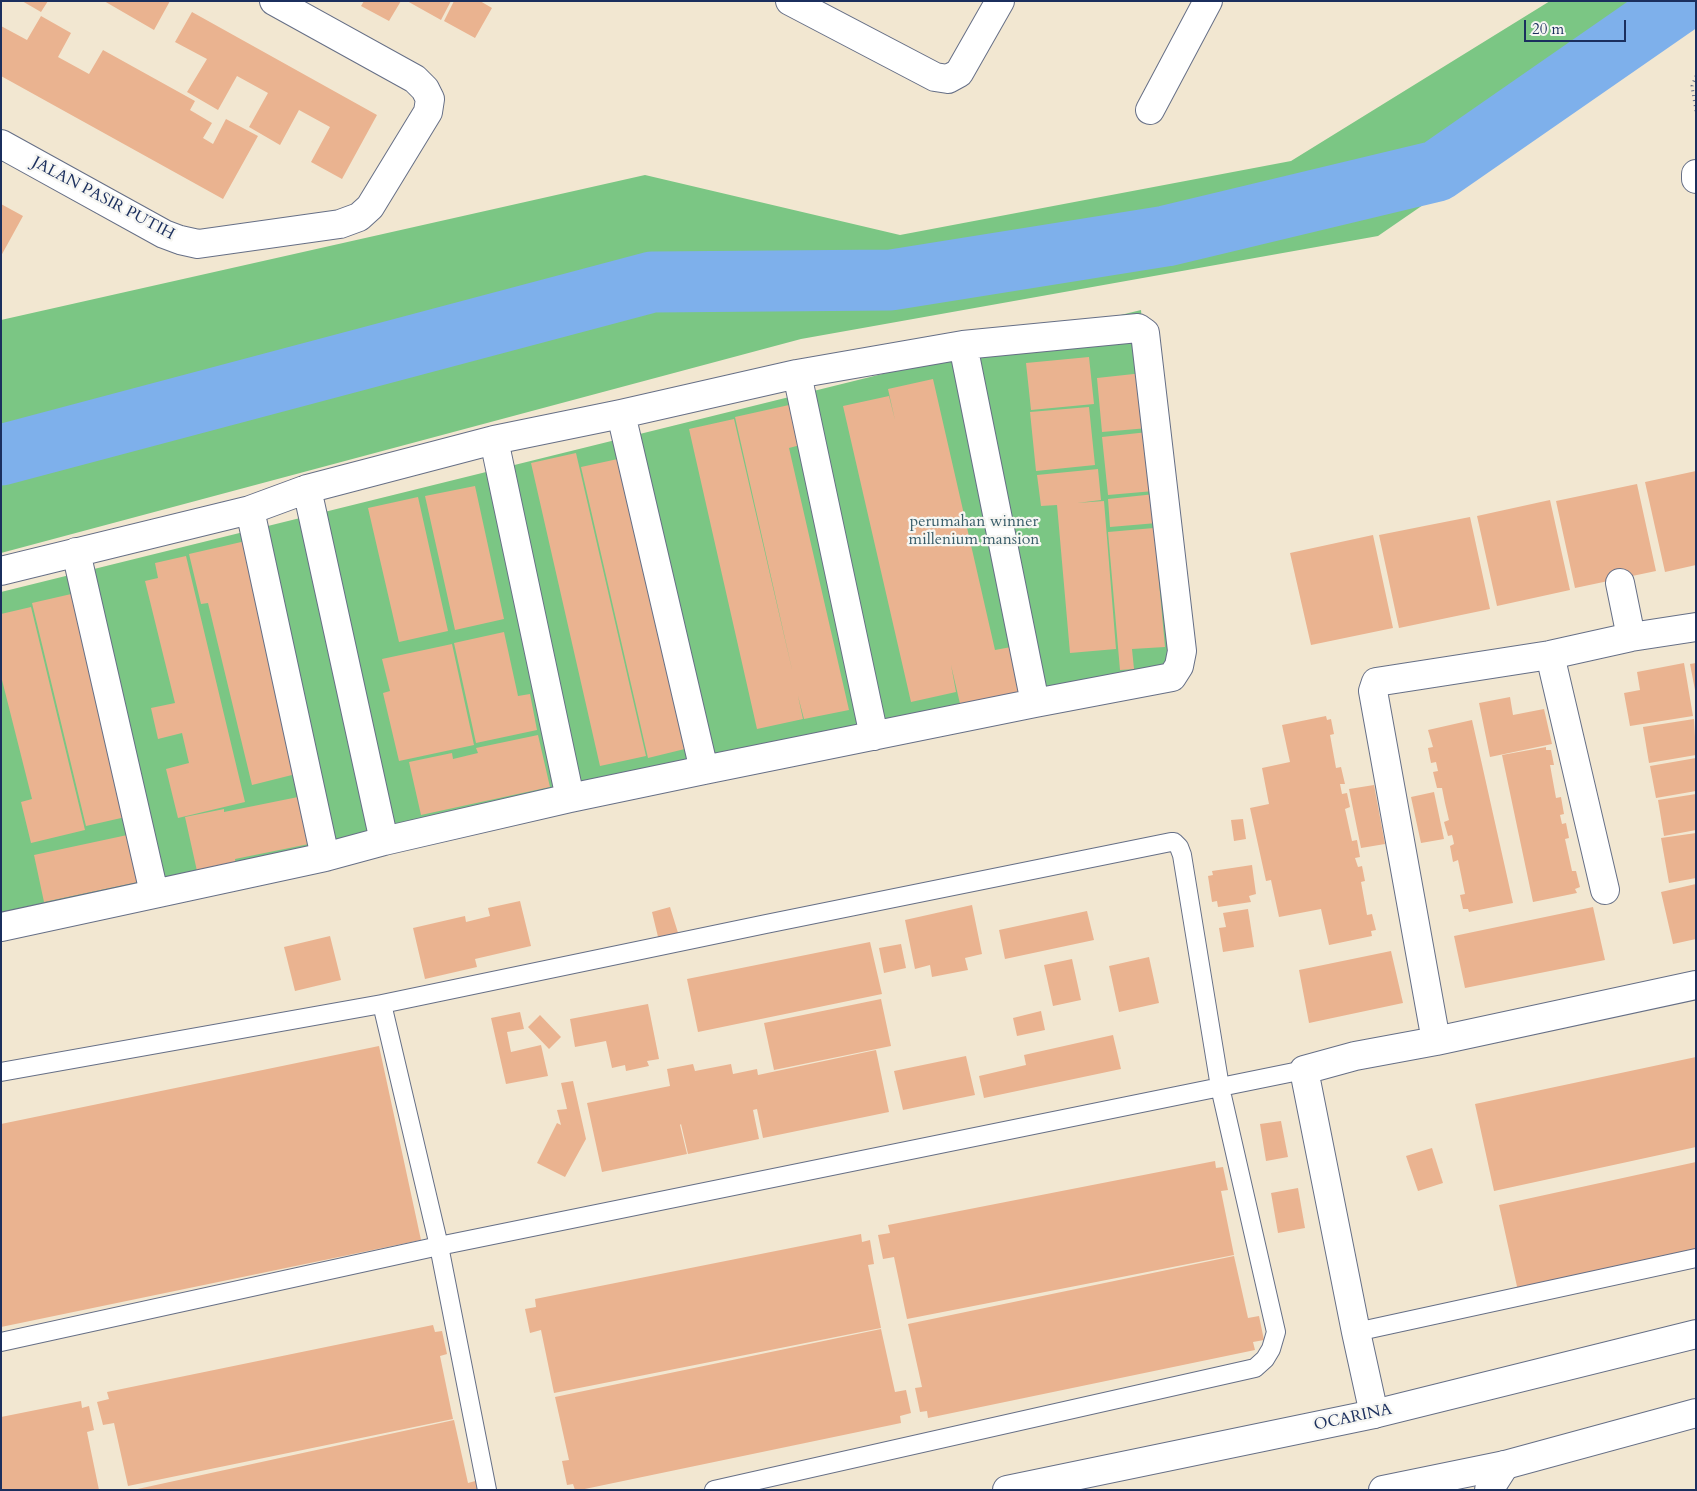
<!DOCTYPE html>
<style>
body{margin:0}
#map{position:relative;width:1697px;height:1491px;overflow:hidden;background:#f2e7d1;font-family:Cardo,serif}
canvas{display:block}
.frame{position:absolute;inset:0;border:2px solid #1b2f5e;pointer-events:none}
.scale{position:absolute;left:1524px;top:20px;width:102px;height:22px;box-sizing:border-box;border:2px solid #1b2f5e;border-top:0;padding-left:6px;font-size:15px;line-height:18px;white-space:nowrap;color:#1b2f5e;-webkit-text-stroke:4px #f6f6f2;paint-order:stroke}
</style>
<div id="map">
<canvas width="1697" height="1491"></canvas>
<div class="frame"></div>
<div class="scale">20 m</div>
</div>
<script>
const g = document.querySelector('canvas').getContext('2d');
g.lineJoin = 'round';
function fillPath(path, color) {
  g.fillStyle = color;
  g.fill(path, 'evenodd');
}
function toPath(rows) {
  const path = new Path2D();
  for (const r of rows) {
    path.moveTo(r[0], r[1]);
    for (let i = 2; i < r.length; i += 2) path.lineTo(r[i], r[i + 1]);
  }
  return path;
}
function trace(path, color, width, dash) {
  g.strokeStyle = color;
  g.lineWidth = width;
  g.lineCap = dash ? 'butt' : 'round';
  g.setLineDash(dash || []);
  g.stroke(path);
}
function drawText(font, color, halo, rows, align = 'center') {
  g.font = font + ' Cardo,serif';
  g.lineWidth = 4.5;
  g.setLineDash([]);
  g.textBaseline = 'middle';
  g.strokeStyle = halo;
  g.fillStyle = color;
  for (const [text, x, y, turn = 0] of rows) {
    g.save();
    g.translate(x, y);
    g.rotate((+turn || 0) * Math.PI / 180);
    g.textAlign = isNaN(turn) ? turn : align;
    if (halo) g.strokeText(text, 0, 0);
    g.fillText(text, 0, 0);
    g.restore();
  }
}
fillPath(toPath([
 [1550,1,1696,1,1696,17,1378,236,801,339,1,553,1,320,645,175,900,235,1291,161],
 [1141,310,1171,667,1,924,1,592]
]), '#7bc684');
trace(toPath([
 [1,455,652,282,891,280,1166,236,1437,171,1682,1]
]), '#7eb0eb', 61);
fillPath(toPath([
 [22,1,48,1,41,12],
 [104,1,170,1,154,30],
 [364,1,401,1,389,21,361,6],
 [407,1,451,1,441,20],
 [454,1,480,1,492,8,475,38,444,21],
 [192,12,377,115,342,179,311,162,330,127,299,110,280,145,249,127,268,93,237,76,218,110,187,92,207,59,175,42],
 [41,16,71,33,58,57,89,74,103,50,195,101,190,110,212,123,203,138,213,144,226,119,258,136,223,199,1,76,1,26,27,40],
 [1,204,23,216,1,256],
 [1089,357,1094,404,1031,410,1026,363],
 [1143,373,1148,428,1102,432,1097,378],
 [933,379,995,650,1011,647,1023,695,961,708,951,665,956,692,911,702,843,406,889,396,895,420,888,389],
 [798,403,808,443,789,448,849,710,804,719,798,696,803,719,757,729,689,429,734,419,793,674,735,417],
 [1089,407,1095,465,1036,471,1030,412],
 [1148,432,1154,491,1108,495,1102,437],
 [576,453,646,756,600,766,531,463],
 [627,457,693,747,648,758,581,467],
 [1098,469,1101,500,1077,503,1104,501,1116,649,1070,653,1057,505,1041,506,1037,475],
 [1696,471,1696,565,1665,572,1645,482],
 [1637,484,1656,571,1575,588,1556,501],
 [475,486,504,619,455,630,425,496],
 [1155,494,1157,523,1110,527,1108,499],
 [418,497,448,631,399,642,368,508],
 [1550,500,1570,590,1497,606,1477,516],
 [1470,517,1490,609,1399,628,1379,535],
 [1154,528,1165,647,1132,649,1134,669,1120,670,1108,532],
 [1373,535,1393,628,1311,645,1290,553],
 [250,540,262,590,253,592,296,774,252,785,208,603,201,604,189,554],
 [186,556,245,802,178,818,166,769,189,763,182,733,158,739,151,708,175,703,145,581,158,578,155,563],
 [80,592,130,816,86,826,32,603],
 [31,607,85,830,31,843,21,802,32,799,1,676,1,614],
 [504,632,518,696,530,694,537,730,476,743,454,643],
 [452,644,474,745,399,761,383,693,390,691,382,659],
 [1684,663,1693,716,1630,726,1624,693,1640,690,1637,672],
 [1696,663,1696,690,1695,690,1690,664],
 [1510,697,1513,715,1544,709,1552,744,1490,757,1479,703],
 [1326,716,1327,720,1331,719,1334,734,1330,735,1336,768,1341,767,1345,784,1340,784,1342,794,1347,793,1350,807,1345,809,1352,841,1357,840,1360,857,1355,858,1358,867,1362,866,1365,881,1361,882,1367,915,1372,914,1376,930,1371,931,1372,936,1329,945,1321,909,1279,917,1271,880,1266,881,1250,808,1269,804,1262,768,1290,762,1282,725],
 [1694,719,1696,755,1649,763,1643,727],
 [1472,720,1513,903,1469,912,1468,909,1463,909,1460,895,1465,894,1458,860,1453,862,1450,846,1454,844,1453,839,1452,835,1448,836,1444,822,1449,820,1445,803,1442,788,1437,788,1433,772,1438,771,1436,762,1431,763,1428,748,1433,747,1428,730],
 [538,735,550,787,421,815,409,762,452,753,453,759,478,753,476,748],
 [1546,747,1546,750,1551,750,1554,765,1550,765,1556,798,1561,797,1564,814,1560,815,1562,824,1566,823,1569,838,1565,839,1572,871,1576,871,1580,887,1575,889,1577,893,1533,902,1502,755],
 [1696,758,1696,791,1656,798,1650,766],
 [1374,785,1385,844,1361,848,1349,789],
 [1434,792,1444,839,1421,843,1411,797],
 [1696,794,1696,830,1664,836,1658,800],
 [298,797,309,844,235,859,237,872,199,880,185,817,224,809,224,812],
 [1243,819,1246,839,1234,841,1231,820],
 [1696,833,1696,878,1669,883,1661,838],
 [132,834,143,881,44,902,34,855],
 [1252,865,1256,894,1249,896,1251,902,1218,907,1217,901,1212,902,1208,876,1213,875,1212,871],
 [1696,884,1696,939,1673,944,1661,892],
 [520,901,531,946,475,959,477,967,425,979,413,928,465,916,466,922,490,916,488,908],
 [972,905,982,954,965,958,968,970,932,977,930,965,915,969,905,920],
 [670,907,679,936,659,941,652,912],
 [1593,907,1605,960,1465,988,1454,936],
 [1248,909,1254,947,1223,952,1219,928,1226,927,1223,913],
 [1087,911,1094,940,1005,959,999,930],
 [330,936,341,980,295,991,284,947],
 [870,942,882,994,698,1032,687,979],
 [901,944,906,968,884,973,879,948],
 [1391,951,1403,1003,1309,1023,1299,970],
 [1149,957,1159,1003,1119,1012,1109,966],
 [1072,959,1081,1000,1053,1006,1044,965],
 [881,999,891,1046,774,1070,764,1023],
 [648,1004,659,1059,647,1061,649,1066,626,1071,625,1065,612,1068,606,1041,575,1047,570,1019],
 [1041,1011,1045,1030,1017,1036,1013,1018],
 [520,1012,524,1029,507,1032,511,1052,541,1045,548,1076,506,1084,491,1018],
 [540,1015,561,1037,549,1049,528,1027],
 [1113,1035,1121,1069,984,1098,979,1076,1026,1065,1024,1055],
 [379,1046,421,1240,1,1327,1,1124],
 [876,1050,889,1112,763,1138,757,1109,753,1110,759,1139,688,1154,681,1124,680,1125,687,1154,602,1172,587,1103,670,1086,667,1069,693,1064,695,1071,731,1064,733,1074,757,1069,758,1075],
 [966,1056,975,1095,903,1110,894,1071],
 [1696,1057,1696,1147,1494,1191,1475,1104],
 [573,1081,586,1139,565,1177,537,1163,557,1123,561,1125,557,1110,567,1109,561,1083],
 [1281,1121,1288,1157,1266,1161,1260,1124],
 [1432,1148,1443,1183,1418,1191,1406,1156],
 [1215,1161,1216,1168,1223,1167,1228,1190,1221,1191,1234,1255,907,1319,894,1257,883,1259,878,1235,890,1233,888,1225],
 [1696,1162,1696,1253,1518,1291,1499,1205],
 [1298,1188,1305,1228,1278,1233,1271,1193],
 [861,1234,862,1242,870,1240,874,1264,868,1265,881,1328,554,1393,541,1330,530,1333,525,1309,536,1307,535,1299],
 [1234,1256,1248,1318,1259,1316,1264,1340,1253,1342,1255,1350,928,1418,927,1411,920,1412,915,1388,922,1387,908,1324],
 [433,1325,435,1332,442,1331,447,1354,440,1356,453,1419,128,1486,114,1423,103,1425,97,1402,109,1399,107,1392],
 [881,1329,895,1392,906,1390,911,1413,900,1416,901,1423,580,1490,575,1490,573,1484,567,1485,562,1461,569,1460,555,1397],
 [81,1401,82,1408,89,1406,94,1430,87,1432,99,1490,1,1490,1,1417],
 [454,1420,468,1483,479,1480,481,1490,133,1490]
]), '#eab390');
const lane = toPath([
 [382,1004,439,1246,487,1490],
 [1,1072,382,1004,766,924,1171,842,1174,842,1179,847,1182,855,1220,1087,1276,1332,1271,1349,1265,1359,1255,1368,714,1490],
 [1356,1332,1696,1258],
 [1,1342,439,1246,1304,1070]
]);
const street = toPath([
 [790,1,935,77,948,79,959,73,1000,1],
 [1150,110,1208,1],
 [1,144,164,234,180,240,198,244,340,224,359,217,370,207,428,112,430,99,425,89,415,79,274,1],
 [1696,174,1696,179],
 [963,345,1035,703],
 [797,374,874,736],
 [621,414,704,770],
 [494,440,570,798],
 [307,489,384,841],
 [250,510,325,857],
 [76,552,154,893],
 [1,571,250,510,307,489,494,440,621,414,797,374,963,345,1138,328,1145,333,1182,651,1179,666,1172,677,1035,703,704,770,570,798,384,841,325,857,1,927],
 [1620,583,1631,637],
 [1550,655,1605,890],
 [1436,1041,1373,691,1376,682,1550,655,1631,637,1696,627],
 [1374,1414,1356,1332,1304,1070,1355,1056,1436,1041,1696,985],
 [1489,1490,1505,1465]
]);
const secondary = toPath([
 [1007,1490,1374,1414,1696,1334],
 [1383,1490,1505,1465,1696,1413]
]);
trace(lane, '#666f86', 20);
trace(street, '#666f86', 30);
trace(secondary, '#666f86', 30);
trace(toPath([
 [1696,76,1692,86,1696,111]
]), '#666f86', 3, [1, 4]);
trace(lane, '#fff', 18);
trace(street, '#fff', 28);
trace(secondary, '#fff', 28);
drawText('16px', '#1b2f5e', '#f6f6f2', [
 ["JALAN PASIR PUTIH",103,199,28],
 ["OCARINA",1353,1418,-12]
]);
drawText('16px', '#385c69', '#f6f6f2', [
 ["perumahan winner",974,522],
 ["millenium mansion",974,540]
]);
</script>
